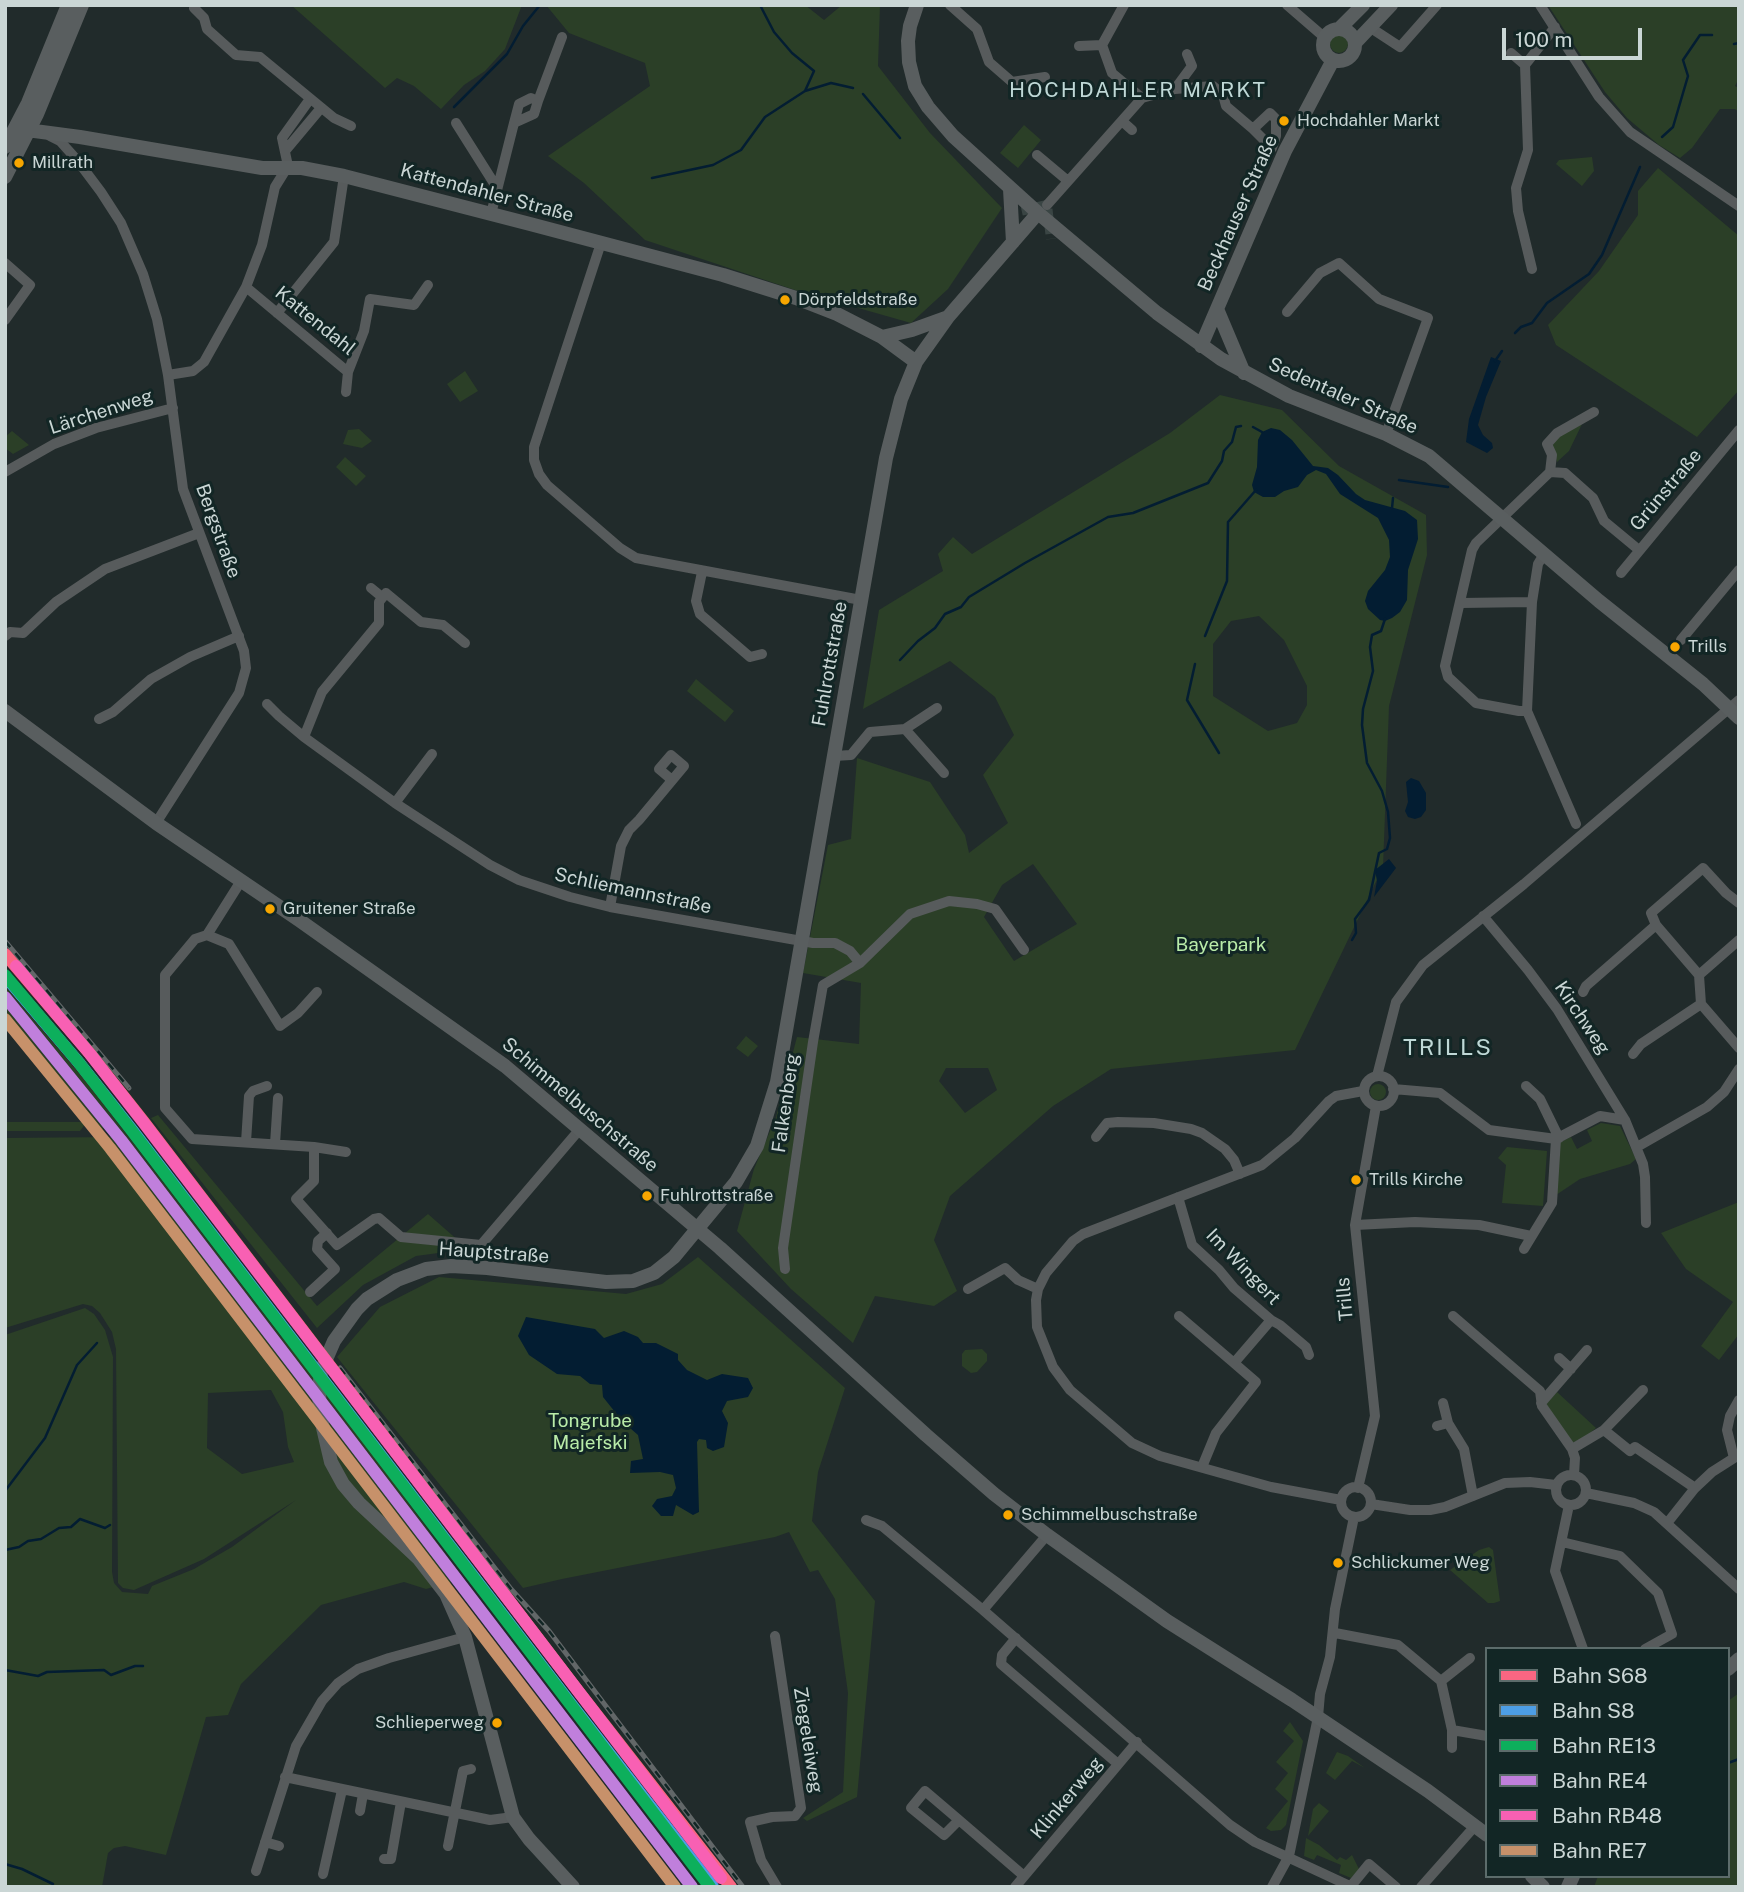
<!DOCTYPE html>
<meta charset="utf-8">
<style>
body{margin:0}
#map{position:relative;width:1744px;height:1892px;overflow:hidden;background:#212b2b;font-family:"Public Sans",sans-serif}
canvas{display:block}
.frame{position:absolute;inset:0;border:7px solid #cad6d5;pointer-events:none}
.legend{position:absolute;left:1485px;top:1647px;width:245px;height:231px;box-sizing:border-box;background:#122625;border:2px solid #5c6c6b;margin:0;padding:9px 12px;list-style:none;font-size:21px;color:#cad6d5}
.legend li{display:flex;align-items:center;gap:14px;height:35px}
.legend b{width:35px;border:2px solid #5c6c6b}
.scale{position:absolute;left:1502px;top:28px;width:140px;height:32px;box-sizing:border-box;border:4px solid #cad6d5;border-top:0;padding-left:9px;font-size:21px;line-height:24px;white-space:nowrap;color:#cad6d5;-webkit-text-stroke:5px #122625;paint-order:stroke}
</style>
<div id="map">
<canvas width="1744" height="1892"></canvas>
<div class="frame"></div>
<ul class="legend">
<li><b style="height:9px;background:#fa6682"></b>Bahn S68</li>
<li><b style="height:9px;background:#4d9ee5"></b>Bahn S8</li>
<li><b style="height:9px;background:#0daf5c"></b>Bahn RE13</li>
<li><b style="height:9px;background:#c07fdc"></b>Bahn RE4</li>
<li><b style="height:9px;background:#f860b3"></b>Bahn RB48</li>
<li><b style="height:9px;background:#c7916a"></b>Bahn RE7</li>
</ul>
<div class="scale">100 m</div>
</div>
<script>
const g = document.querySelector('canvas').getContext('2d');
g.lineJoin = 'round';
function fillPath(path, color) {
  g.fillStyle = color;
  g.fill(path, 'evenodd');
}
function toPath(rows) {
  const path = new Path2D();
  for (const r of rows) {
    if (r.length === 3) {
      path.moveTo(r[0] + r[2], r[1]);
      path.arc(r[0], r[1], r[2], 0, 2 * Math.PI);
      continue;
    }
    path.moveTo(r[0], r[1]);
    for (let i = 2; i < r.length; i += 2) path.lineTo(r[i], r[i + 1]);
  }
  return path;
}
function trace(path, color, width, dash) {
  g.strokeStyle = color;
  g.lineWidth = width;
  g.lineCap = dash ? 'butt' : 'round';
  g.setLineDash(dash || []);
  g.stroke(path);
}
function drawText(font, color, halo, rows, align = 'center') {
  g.font = font + ' "Public Sans",sans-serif';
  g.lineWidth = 6;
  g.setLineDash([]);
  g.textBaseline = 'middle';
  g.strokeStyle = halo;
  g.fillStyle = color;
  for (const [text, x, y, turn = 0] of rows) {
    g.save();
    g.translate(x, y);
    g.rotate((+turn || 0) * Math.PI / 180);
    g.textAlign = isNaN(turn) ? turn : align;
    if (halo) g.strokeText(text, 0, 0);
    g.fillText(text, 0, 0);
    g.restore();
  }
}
fillPath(toPath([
 [291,5,522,5,505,49,485,71,464,85,441,109,414,86,397,78,385,88],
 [546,5,805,5,824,20,842,5,880,5,878,66,930,133,1002,208,948,289,911,323,795,290,645,240,584,183,548,156,650,86,645,63,569,33],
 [1548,5,1739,5,1739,78,1735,86,1739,88,1739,112,1735,109,1720,109,1692,148,1680,158,1659,145,1627,118,1605,92],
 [1339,44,9],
 [1024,125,1041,140,1018,168,1000,153],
 [1592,157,1594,171,1582,186,1556,164,1559,160],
 [1658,168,1739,236,1739,390,1697,437,1556,345,1548,325,1599,271,1638,215,1638,191],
 [465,371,478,391,460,402,447,384],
 [1220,395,1282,410,1339,466,1426,515,1427,555,1389,706,1383,867,1295,1050,1111,1069,1053,1106,950,1196,934,1240,957,1291,934,1306,875,1296,853,1343,791,1289,737,1231,754,1169,776,1117,797,1037,859,1044,861,983,803,973,828,845,851,839,857,758,930,782,965,835,969,853,1008,823,983,775,1014,735,995,697,950,661,863,709,879,610,943,571,938,554,953,537,972,554,1170,433],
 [1259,616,1284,640,1307,686,1307,705,1297,723,1268,731,1213,696,1213,644,1231,621],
 [1033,864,1077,924,1014,961,984,917,1002,885],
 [946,1068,988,1068,997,1090,965,1113,939,1081],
 [1582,424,1569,451,1557,462,1551,442,1562,433],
 [359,429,372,441,362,448,343,444,348,430],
 [12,431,29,445,13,454,5,448,5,437],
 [345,457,366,476,356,486,336,467],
 [696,679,734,711,725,722,687,691],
 [5,986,81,1075,279,1334,326,1390,464,1579,426,1589,404,1582,321,1605,241,1684,228,1715,206,1717,166,1855,125,1846,114,1848,108,1853,102,1887,5,1887,5,1335,85,1308,94,1314,105,1330,113,1357,112,1572,114,1583,122,1592,148,1594,152,1586,194,1569,232,1547,296,1500,204,1559,134,1590,123,1588,118,1583,116,1349,112,1332,100,1313,92,1306,83,1304,5,1328,5,1138,116,1137,109,1126,102,1129,86,1123,80,1131,5,1131,5,1122,86,1122,75,1106,5,1020],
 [271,1390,283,1412,288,1447,294,1462,242,1474,207,1448,208,1393],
 [746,1036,758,1046,748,1057,736,1048],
 [1378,1092,8],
 [158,1115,317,1306,428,1214,468,1249,416,1256,363,1285,317,1328,151,1118],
 [1601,1123,1620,1126,1636,1159,1630,1164,1580,1179,1556,1195,1559,1143,1571,1137,1577,1149,1592,1141,1587,1130],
 [1507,1147,1547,1151,1543,1206,1502,1203,1506,1165,1498,1158],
 [1739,1202,1739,1334,1719,1360,1701,1346,1733,1302,1686,1269,1661,1233],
 [698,1257,845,1388,818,1472,812,1521,875,1601,857,1797,807,1821,803,1818,843,1792,848,1693,835,1599,818,1570,810,1572,789,1532,775,1537,562,1579,523,1588,337,1357,380,1307,439,1277,626,1294,662,1284],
 [982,1349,987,1354,987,1361,977,1372,971,1373,962,1366,962,1354,965,1350],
 [1557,1392,1596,1428,1584,1438,1572,1443,1546,1404],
 [1489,1547,1493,1550,1500,1601,1494,1603,1488,1603,1450,1570,1479,1550],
 [1739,1693,1739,1887,1594,1887,1598,1876,1728,1876,1728,1701],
 [1290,1722,1303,1741,1286,1825,1281,1830,1271,1831,1266,1828,1288,1801,1275,1789,1288,1773,1276,1762,1294,1741,1283,1731],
 [1337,1752,1348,1756,1365,1768,1352,1761,1335,1780,1326,1773],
 [1319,1803,1329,1811,1308,1836,1313,1809],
 [1306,1838,1319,1845,1337,1860,1340,1857,1346,1860,1352,1855,1359,1869,1351,1878,1339,1873,1341,1865,1317,1855,1314,1860,1304,1856]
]), '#2b3f27');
fillPath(toPath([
 [1491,357,1501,361,1486,397,1478,425,1483,435,1492,443,1493,448,1487,453,1466,442,1469,419],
 [1271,428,1280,430,1292,440,1313,466,1328,468,1338,475,1356,494,1365,500,1405,511,1417,520,1418,539,1408,570,1407,600,1400,612,1392,618,1385,621,1380,620,1368,609,1365,601,1368,591,1385,570,1390,557,1389,540,1378,518,1340,494,1326,474,1316,470,1307,475,1298,487,1284,491,1275,497,1263,497,1254,492,1252,485,1257,467,1258,440,1262,432],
 [1411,778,1419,781,1426,793,1426,810,1421,817,1415,819,1408,817,1405,811,1408,802,1406,782],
 [1389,859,1396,868,1374,897,1377,881,1375,870],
 [526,1317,595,1329,604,1338,624,1331,638,1337,643,1343,656,1343,678,1354,678,1360,687,1370,707,1380,722,1374,748,1378,753,1388,748,1397,727,1401,722,1411,728,1423,724,1447,713,1451,707,1448,706,1440,699,1439,697,1442,699,1512,693,1515,676,1505,673,1516,661,1516,652,1506,657,1499,672,1496,676,1488,673,1475,660,1472,630,1473,631,1461,643,1459,638,1435,623,1422,603,1397,602,1385,590,1384,580,1376,557,1374,529,1355,518,1336]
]), '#031d32');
trace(toPath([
 [760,5,774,32,792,53,814,71,805,91],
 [1734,44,1739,43],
 [863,94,900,138],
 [454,107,507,54,523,26,540,5],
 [1662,137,1673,127,1688,76,1683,60,1700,35,1712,35],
 [652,178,713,165,741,150,765,117,805,91,831,83,853,88],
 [1515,333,1521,327,1532,323,1547,303,1589,274,1602,255,1640,167],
 [1495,361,1502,351],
 [1253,427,1262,432],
 [1399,480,1448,487],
 [1392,508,1393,498],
 [1205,636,1227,581,1228,522,1256,490],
 [900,660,918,641,935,628,945,614,961,607,969,597,1025,563,1108,517,1133,513,1208,483,1222,461,1224,451,1232,442,1236,427,1241,426],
 [1195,664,1187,700,1219,753],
 [1352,940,1356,933,1355,919,1369,900,1379,853,1387,849,1390,838,1388,812,1382,791,1367,763,1362,725,1363,709,1373,671,1370,647,1372,635,1381,631,1385,619],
 [5,1491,45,1438,77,1365,97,1343],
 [5,1550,19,1547,28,1541,41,1539,59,1528,71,1527,80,1519,105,1528,110,1525],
 [5,1670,38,1676,47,1672,104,1670,111,1675,135,1666,143,1666],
 [1728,1763,1739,1759],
 [5,1864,22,1869,53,1884]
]), '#031d32', 2.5);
trace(toPath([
 [1007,214,1047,205,1051,239]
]), '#3a4544', 10, [10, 5]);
trace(toPath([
 [195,5,194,8,204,18,207,29,236,55,260,57,334,118,351,126],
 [950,5,977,29,989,62,1012,82,1045,77],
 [1124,5,1102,45,1112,73,1142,98],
 [1287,5,1324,37],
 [1540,5,1599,97,1630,132,1739,206],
 [1371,28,1400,47,1437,5],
 [1079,46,1102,45],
 [1511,53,1525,65],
 [1187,54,1192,66,1175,89,1213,86,1223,95,1226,106,1253,129,1270,113,1276,119,1276,136,1272,148,1253,129],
 [1122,121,1132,130],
 [456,123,497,188],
 [514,123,519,104,531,98,538,101,562,37],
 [50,136,60,141,77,160,101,192,121,223,143,274,157,319,168,375,183,489,244,651,246,668,239,693,156,823],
 [285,151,321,108],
 [1037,155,1068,181],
 [1047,205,1142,98,1175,89],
 [491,214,514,123,534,114,538,101],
 [601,243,534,447,534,460,539,474,547,485,620,548,636,558,861,600],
 [5,263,30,285,5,320],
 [1532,269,1518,211,1516,188,1528,150,1525,65,1555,27],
 [246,287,348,372],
 [1287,312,1320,273,1339,263,1379,299,1428,318,1386,434],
 [277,313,334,242,344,176],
 [168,375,193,371,204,362,246,287,262,245,275,187,288,166,282,138,310,99],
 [346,392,348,372,364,331,370,299,414,305,428,285],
 [5,472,54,444,96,428,173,408],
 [1550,472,1565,473,1593,498,1604,521,1639,550],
 [1544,554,1538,564,1532,602,1527,711,1576,824],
 [702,572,696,601,700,614,750,657,762,654],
 [1621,573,1739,430],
 [371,588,382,597],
 [1461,603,1532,602],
 [5,636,10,632,23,633,56,602,105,569,199,533],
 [1681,640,1739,570],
 [267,704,279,716,304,737,395,803,490,865,519,880,570,897,610,907,813,943,835,943,850,951,860,963],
 [1527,711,1519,711,1476,703,1448,677,1445,666,1472,550,1476,543,1550,472,1552,455,1547,444,1557,433,1594,412],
 [99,719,113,712,151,679,190,657,239,636],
 [905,729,937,708],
 [304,737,322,692,379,623,379,602,386,593,421,622,443,625,465,643],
 [834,756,851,755,870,732,905,729,944,773],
 [395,803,432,754],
 [241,881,207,935,195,939,165,975,165,1108,192,1139,314,1147,314,1181,296,1199,337,1245,374,1219,379,1218,401,1237,481,1245,580,1129],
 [610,907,621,846,629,830,639,820,684,766,671,755,659,769,672,780],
 [1483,916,1528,970,1557,1009,1625,1120,1643,1164,1645,1177,1646,1223],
 [1656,925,1699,975],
 [207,935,229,944,280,1026,298,1013,317,992],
 [1739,940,1699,975,1701,1004,1739,1048],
 [1583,992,1586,986,1656,925,1651,913,1703,868,1726,893,1739,903],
 [1633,1054,1641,1044,1701,1004],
 [1377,1076,1396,1002,1423,965,1524,884,1739,700],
 [1379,1091,15],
 [1526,1086,1540,1099,1559,1138],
 [1393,1089,1440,1093,1489,1130,1556,1139,1600,1116,1625,1120],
 [1096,1137,1107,1123,1118,1122,1154,1123,1191,1129,1202,1133,1225,1149,1234,1160,1240,1174],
 [246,1142,249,1096,253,1091,267,1086],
 [275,1144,278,1098],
 [314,1147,346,1152],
 [1637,1147,1707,1107,1724,1092,1739,1069],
 [1178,1197,1192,1245,1219,1270,1234,1288,1271,1320,1234,1363,1256,1382,1216,1433,1202,1467],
 [1355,1225,1415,1222,1479,1225,1531,1236],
 [1524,1249,1552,1203,1556,1139],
 [785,1269,783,1248,813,1042,823,985,860,963,910,914,949,901,977,904,995,909,1024,950],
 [968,1289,1005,1268,1018,1280,1038,1289],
 [310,1292,335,1269,317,1249,318,1241,327,1233],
 [1179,1316,1234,1363],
 [1453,1316,1540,1391,1542,1406,1572,1449,1575,1458,1574,1475],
 [1271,1320,1280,1325,1306,1347,1309,1355],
 [1559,1358,1571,1369],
 [1443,1403,1448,1423],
 [1541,1403,1587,1350],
 [1437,1426,1448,1423,1464,1449,1473,1496],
 [1604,1430,1630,1451,1635,1447,1695,1488],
 [1572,1449,1604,1430,1643,1390],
 [1571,1490,15],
 [1356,1502,15],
 [1358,1488,1375,1416,1355,1225,1376,1106],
 [1586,1493,1634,1503,1654,1512,1739,1589],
 [1341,1500,1271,1487,1160,1456,1132,1443,1070,1390,1053,1367,1037,1327,1036,1300,1038,1289,1046,1273,1073,1241,1083,1234,1262,1165,1295,1138,1329,1101,1336,1096,1363,1091],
 [1371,1504,1410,1510,1430,1510,1445,1507,1505,1483,1530,1482,1556,1485],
 [1569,1505,1555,1571,1583,1649],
 [866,1520,882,1526,983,1610,1230,1825,1255,1842,1352,1887],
 [1668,1522,1695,1488,1712,1472,1734,1458,1727,1430,1730,1416,1739,1400],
 [1562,1542,1620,1556,1658,1593,1672,1634,1645,1649],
 [983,1610,1047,1535],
 [1335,1633,1398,1645,1441,1681,1452,1730,1487,1736],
 [775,1636,801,1808,795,1816,772,1817,750,1822,761,1860,777,1887],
 [1016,1638,1002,1655,1001,1664,1118,1764],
 [1441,1681,1470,1658],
 [1452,1748,1452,1730],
 [285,1777,490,1820,513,1817],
 [360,1811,363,1794],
 [959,1820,944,1835,911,1808,925,1791,959,1820,1024,1876],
 [265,1842,279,1846],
 [448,1846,463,1771,471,1769],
 [384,1859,391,1859,401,1802],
 [256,1871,296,1746,322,1701,338,1683,358,1669,389,1658,465,1637],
 [323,1874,342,1790],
 [1351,1886,1369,1864,1396,1887],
 [1015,1887,1137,1742],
 [1272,1887,1289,1856,1318,1717,1320,1694,1330,1657,1335,1609,1354,1517],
 [1421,1887,1475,1826]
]), '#575b5c', 10);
trace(toPath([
 [917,5,910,26,908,41,909,62,915,86,928,107,953,136,1038,213,1157,313,1221,359,1289,396,1386,434,1429,456,1599,601,1703,684,1739,718],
 [1340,28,1363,5],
 [1339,45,16],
 [1356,42,1391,5],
 [27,130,80,137,262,168,302,168,344,176,530,224,723,275,796,298,837,314,882,337,916,362],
 [5,147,28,103,68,5],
 [5,177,37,114,82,5],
 [1010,189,1013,242],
 [1217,309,1244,373],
 [882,337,912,330,948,317],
 [1201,346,1285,151,1333,60],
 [5,711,156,823,299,920,505,1066,720,1248,926,1435,994,1494,1047,1535,1167,1621,1292,1700,1428,1791,1487,1835],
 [1728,1669,1739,1659],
 [1532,1876,1543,1887],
 [573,1887,529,1839,513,1817,465,1637,446,1594,419,1559,359,1503,343,1484,331,1462,320,1415,319,1391,321,1371,334,1341,357,1309,367,1299,397,1280,426,1269,451,1266,487,1268,606,1282,633,1281,654,1273,674,1257,736,1182,757,1146,777,1082,886,458,901,399,916,362,948,317,1038,213],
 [1568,1887,1573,1876]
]), '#595e5f', 14);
const rail = toPath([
 [5,941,129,1088],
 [340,1368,511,1589,549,1631,743,1887]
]);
trace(rail, '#626768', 5);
trace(rail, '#122625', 2.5, [8]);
trace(toPath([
 [5,954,91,1055,144,1122,579,1692,731,1887]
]), '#fa6682', 12);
trace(toPath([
 [5,976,80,1064,133,1131,568,1700,713,1887]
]), '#4d9ee5', 12);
trace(toPath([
 [5,975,79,1063,132,1131,710,1887]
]), '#0daf5c', 12);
trace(toPath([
 [5,997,121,1140,692,1887]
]), '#c07fdc', 12);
trace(toPath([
 [16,966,90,1054,143,1122,721,1878]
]), '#f860b3', 12);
trace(toPath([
 [5,1019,110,1148,675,1887]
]), '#c7916a', 12);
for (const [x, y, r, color] of [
 [1284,121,6,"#f7a600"],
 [19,163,6,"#f7a600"],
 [785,300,6,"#f7a600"],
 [1675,647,6,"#f7a600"],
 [270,909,6,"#f7a600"],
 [1356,1180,6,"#f7a600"],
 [647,1196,6,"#f7a600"],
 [1008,1515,6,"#f7a600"],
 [1338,1563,6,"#f7a600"],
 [497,1723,6,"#f7a600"]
]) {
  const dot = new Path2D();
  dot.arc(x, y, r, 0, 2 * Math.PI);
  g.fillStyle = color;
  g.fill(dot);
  trace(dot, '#122625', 2.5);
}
drawText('17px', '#cad6d5', '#122625', [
 ["Hochdahler Markt",1297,121],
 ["Millrath",32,163],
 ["Dörpfeldstraße",798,300],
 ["Trills",1688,647],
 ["Gruitener Straße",283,909],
 ["Trills Kirche",1369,1180],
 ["Fuhlrottstraße",660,1196],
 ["Schimmelbuschstraße",1021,1515],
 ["Schlickumer Weg",1351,1563],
 ["Schlieperweg",484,1723,"right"]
], 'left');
drawText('19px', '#cad6d5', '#122625', [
 ["Kattendahler Straße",487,193,15],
 ["Beckhauser Straße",1238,213,-66],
 ["Kattendahl",315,321,39],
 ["Sedentaler Straße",1343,396,24],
 ["Lärchenweg",101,412,-18],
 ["Grünstraße",1666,490,-50],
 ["Bergstraße",218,531,70],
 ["Fuhlrottstraße",830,664,-80],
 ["Schliemannstraße",633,891,12],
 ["Kirchweg",1582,1018,56],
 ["Falkenberg",786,1103,-82],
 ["Schimmelbuschstraße",580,1105,40],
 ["Hauptstraße",494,1253,4],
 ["Im Wingert",1243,1267,46],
 ["Trills",1345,1299,-95],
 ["Ziegeleiweg",808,1740,81],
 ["Klinkerweg",1067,1798,-50]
]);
drawText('19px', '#b9eba8', '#122625', [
 ["Bayerpark",1221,945],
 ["Tongrube",590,1421],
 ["Majefski",590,1443]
]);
g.letterSpacing = '2px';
drawText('21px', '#bfd8d6', '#122625', [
 ["HOCHDAHLER MARKT",1138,91]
]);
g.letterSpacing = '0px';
g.letterSpacing = '2px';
drawText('23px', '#bfd8d6', '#122625', [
 ["TRILLS",1448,1048]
]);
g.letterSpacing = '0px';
</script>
